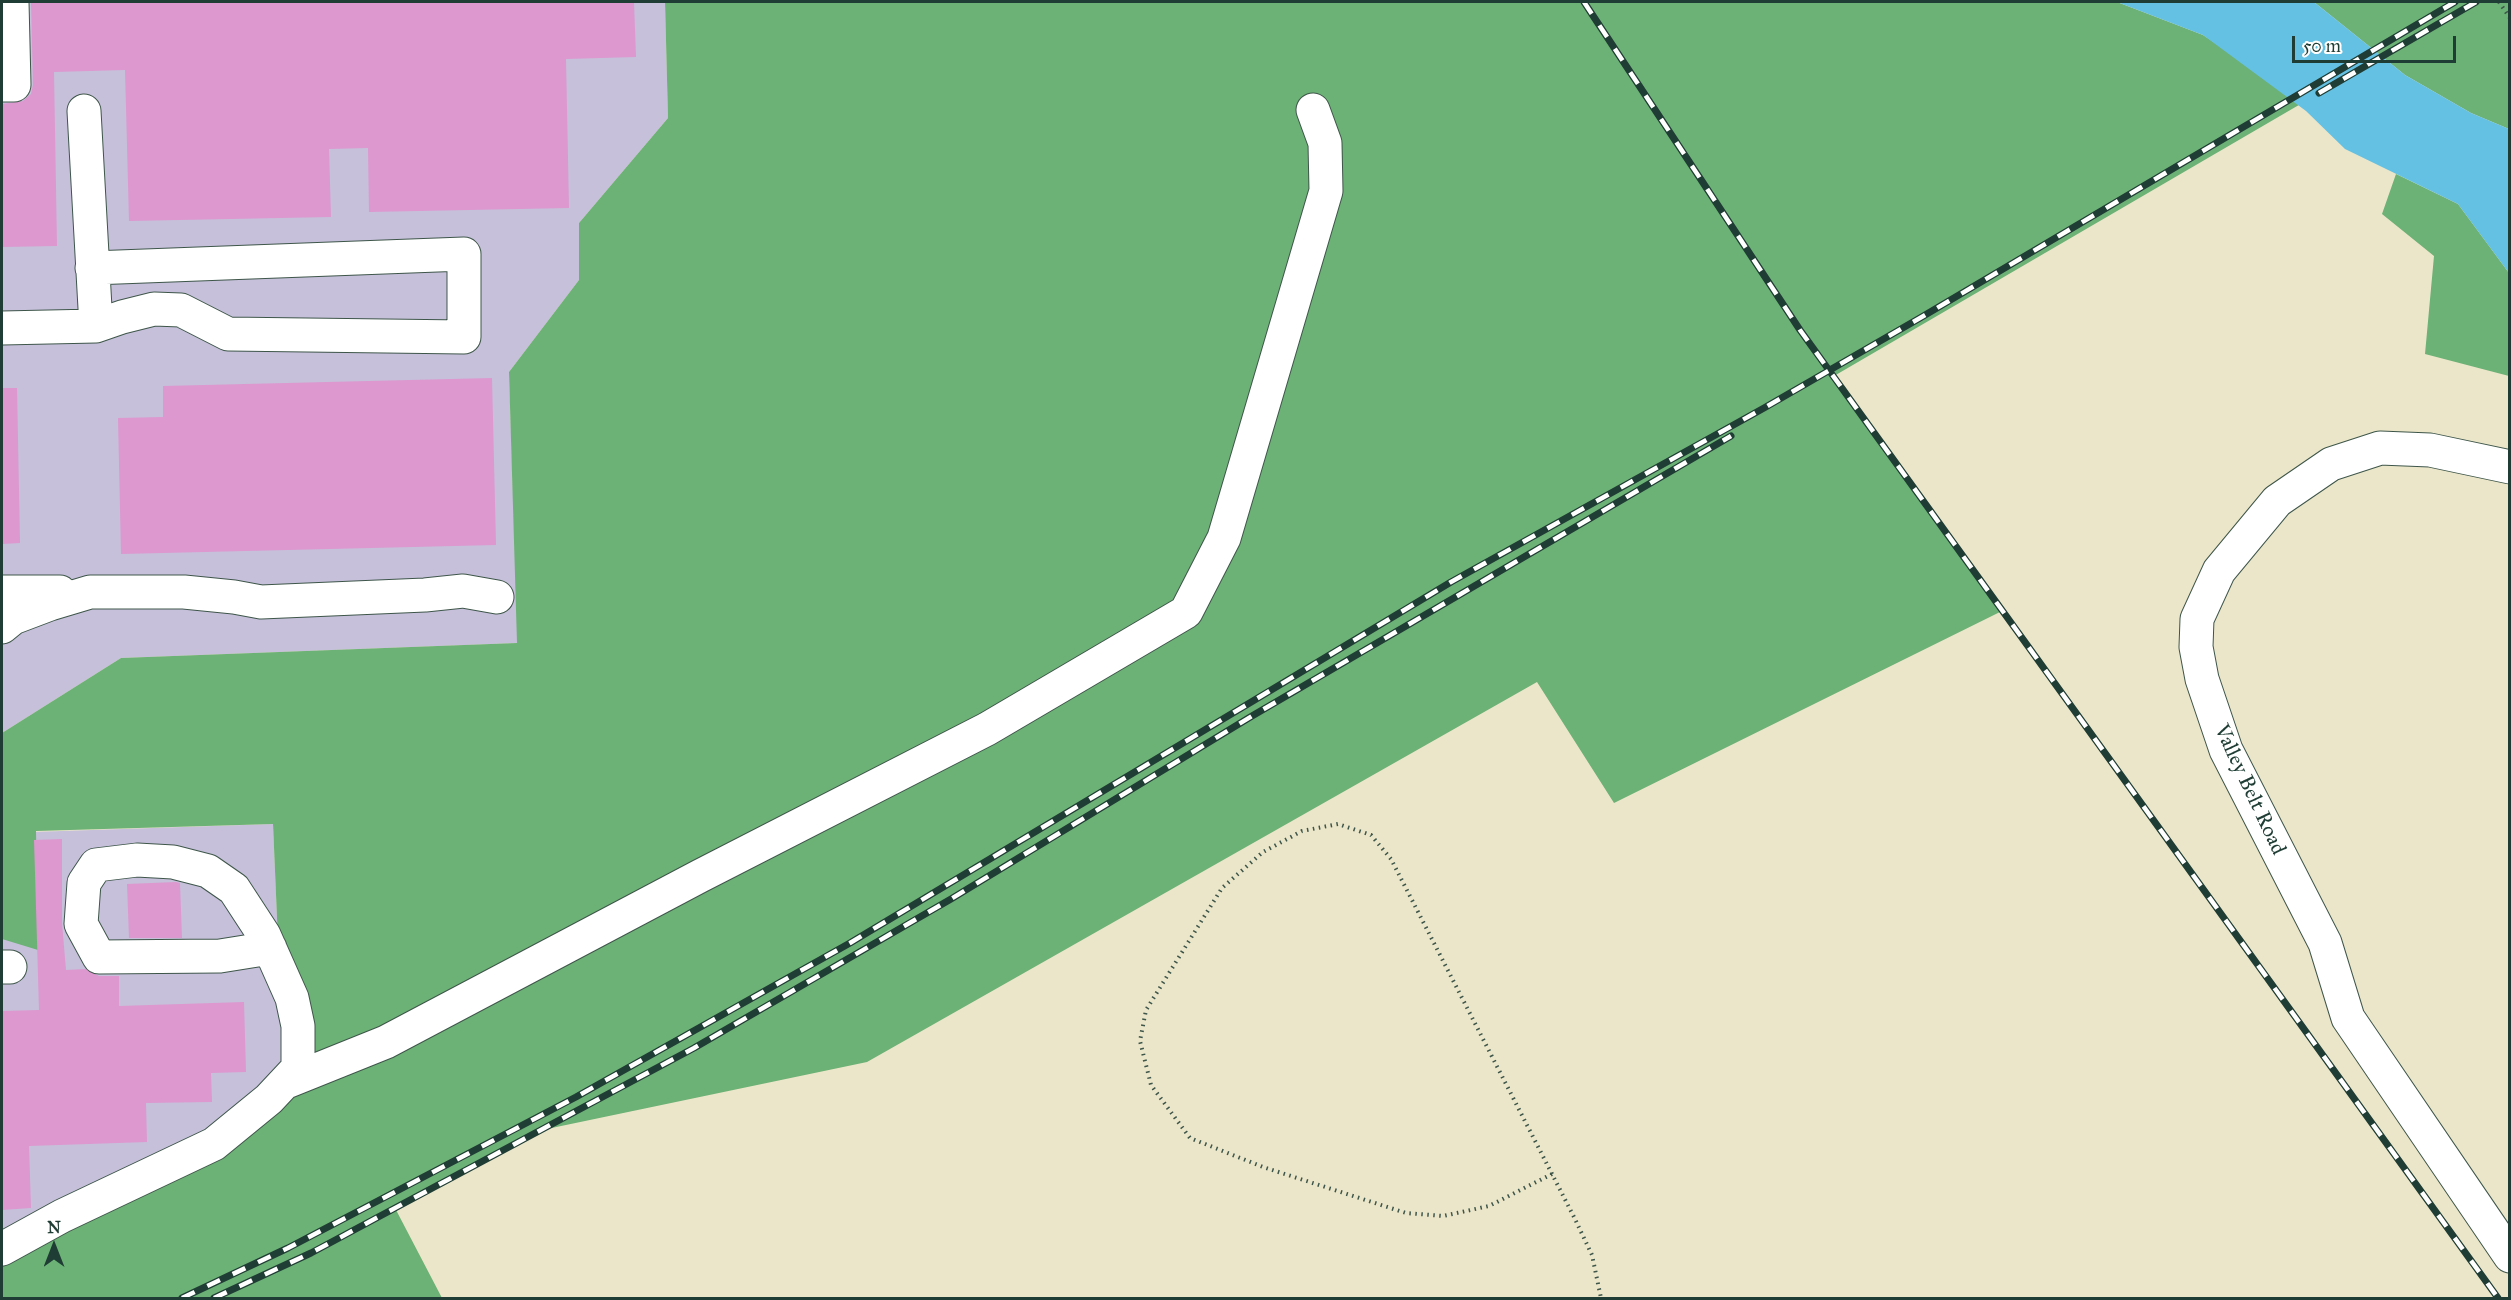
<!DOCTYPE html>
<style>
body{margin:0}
#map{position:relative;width:2511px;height:1300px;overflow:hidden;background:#ebe6c9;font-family:"IM FELL Great Primer",serif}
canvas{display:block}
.frame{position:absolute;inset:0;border:3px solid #1f3d34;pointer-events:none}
.north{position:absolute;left:24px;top:1216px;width:60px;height:60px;-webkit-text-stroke:4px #fff;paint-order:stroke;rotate:0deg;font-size:16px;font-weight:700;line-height:24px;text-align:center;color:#1f3d34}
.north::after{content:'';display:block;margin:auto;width:21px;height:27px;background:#1f3d34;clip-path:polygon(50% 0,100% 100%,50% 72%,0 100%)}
.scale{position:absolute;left:2292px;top:36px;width:164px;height:27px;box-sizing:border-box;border:3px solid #1f3d34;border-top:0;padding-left:8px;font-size:18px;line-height:21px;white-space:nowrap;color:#1f3d34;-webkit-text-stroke:4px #fff;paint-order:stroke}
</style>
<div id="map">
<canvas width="2511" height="1300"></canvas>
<div class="frame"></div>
<div class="north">N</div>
<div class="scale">50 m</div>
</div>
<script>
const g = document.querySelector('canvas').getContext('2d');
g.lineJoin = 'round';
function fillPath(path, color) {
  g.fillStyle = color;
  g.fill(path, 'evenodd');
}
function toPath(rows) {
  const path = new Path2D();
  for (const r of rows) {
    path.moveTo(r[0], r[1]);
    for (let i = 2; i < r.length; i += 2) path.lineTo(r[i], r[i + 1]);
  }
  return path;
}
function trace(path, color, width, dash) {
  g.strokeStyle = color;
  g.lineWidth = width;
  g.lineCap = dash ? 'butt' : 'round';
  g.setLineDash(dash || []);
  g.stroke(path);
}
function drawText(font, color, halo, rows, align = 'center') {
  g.font = font + ' "IM FELL Great Primer",serif';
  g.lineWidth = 4.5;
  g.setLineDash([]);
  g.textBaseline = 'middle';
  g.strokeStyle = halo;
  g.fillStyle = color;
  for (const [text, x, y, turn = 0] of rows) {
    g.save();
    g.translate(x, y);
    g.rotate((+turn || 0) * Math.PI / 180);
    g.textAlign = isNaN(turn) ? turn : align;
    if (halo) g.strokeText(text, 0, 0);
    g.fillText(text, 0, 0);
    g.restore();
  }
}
fillPath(toPath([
 [2,2,665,2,668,118,579,223,579,280,509,372,518,643,121,658,2,733],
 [273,824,284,1083,244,1119,2,1249,2,833]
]), '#c6c0da');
fillPath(toPath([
 [665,2,2117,2,2203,35,2304,102,1834,376,2002,611,1614,803,1537,682,867,1062,542,1130,395,1208,442,1298,2,1298,2,1249,18,1242,284,1083,273,824,36,831,38,950,2,939,2,733,121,658,517,643,509,372,579,280,579,223,668,118],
 [2314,2,2509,2,2509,129,2471,113,2405,75],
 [2396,174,2458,204,2509,273,2509,376,2425,354,2434,256,2382,214]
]), '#6cb175');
fillPath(toPath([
 [2117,2,2314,2,2405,75,2471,113,2509,129,2509,273,2458,204,2345,149,2306,111,2203,35]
]), '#65c1e3');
fillPath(toPath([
 [31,2,634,2,636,57,566,59,569,208,369,212,368,148,329,149,331,217,129,221,125,70,54,72,57,246,2,247,2,104,23,101,31,94,33,85],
 [492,378,496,545,121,554,118,418,163,417,163,386],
 [2,388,17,388,20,543,2,544],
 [62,839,62,923,66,970,86,969,99,976,119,976,119,1006,244,1002,246,1072,211,1073,212,1102,146,1103,147,1142,29,1146,31,1208,2,1210,2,1011,39,1010,34,840],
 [176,882,180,883,182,938,129,938,127,884]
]), '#dc98cf');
const minor = toPath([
 [2,85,14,85,12,2],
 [84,111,96,326],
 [2,328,96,326,122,317,154,309,181,310,228,334,464,337,464,254,92,268],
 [2510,467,2430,450,2380,448,2331,464,2277,501,2219,571,2197,619,2196,647,2202,679,2226,750,2325,943,2348,1018,2510,1256],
 [2,592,60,592],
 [2,627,13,618,50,604,90,592,184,592,234,597,261,602,425,595,463,591,497,597],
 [2,967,10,967],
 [284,1083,386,1042,700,876,987,729,1186,612,1224,538,1326,191,1325,143,1313,110],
 [2,1249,62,1216,214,1144,269,1099,298,1068,298,1026,292,998,264,935,234,889,208,871,173,862,137,860,96,865,84,883,81,924,99,957,220,956,270,948]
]);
trace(minor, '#3e564a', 35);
trace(toPath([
 [2499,2,2510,18],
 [1552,1174,1489,1206,1443,1216,1406,1213,1263,1167,1190,1138,1151,1085,1140,1041,1146,1010,1222,888,1263,852,1302,831,1338,824,1371,835,1391,859,1552,1174,1574,1217,1592,1255,1601,1298]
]), '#3e564a', 4, [1.5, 4.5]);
trace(minor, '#fff', 33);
const rail = toPath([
 [1584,2,1800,330,2498,1298],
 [2319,93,2476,2],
 [182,1298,288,1248,576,1097,850,943,1451,582,1764,408,1920,318,2455,2],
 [214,1298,311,1253,694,1048,951,899,1252,716,1731,436]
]);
trace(rail, '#1f3d34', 7);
trace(rail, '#fff', 4.5, [14]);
drawText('21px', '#1f3d34', '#fff', [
 ["Valley Belt Road",2249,790,65]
]);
</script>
